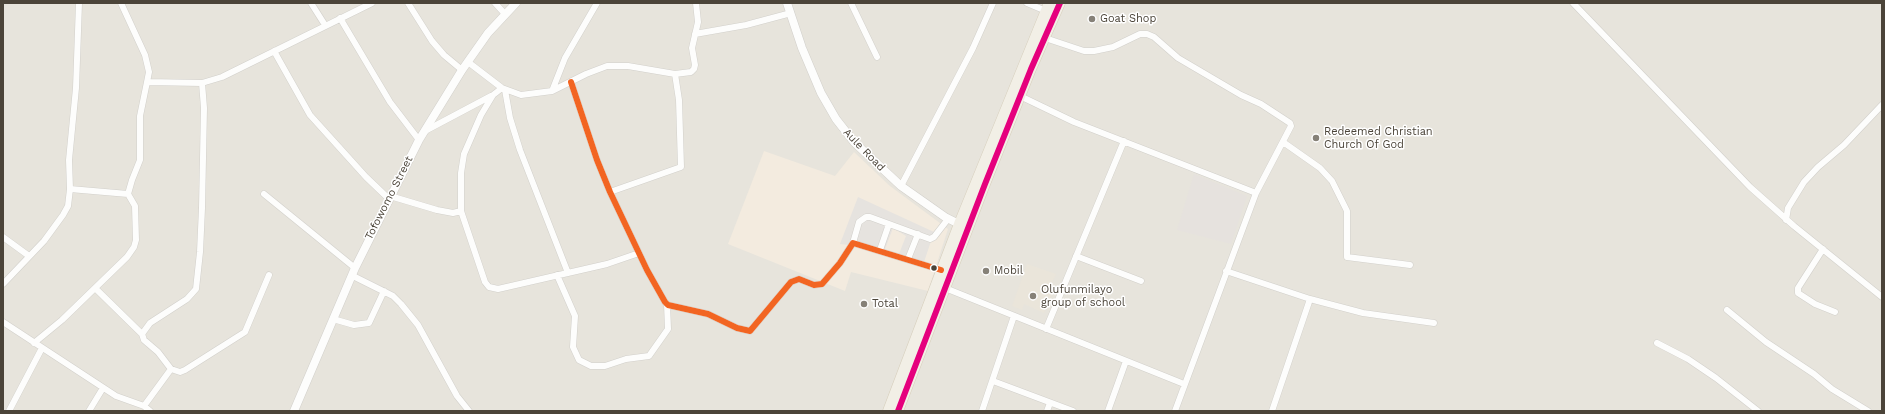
<!DOCTYPE html>
<style>
body{margin:0}
#map{position:relative;width:1885px;height:414px;overflow:hidden;background:#f4f2ee;font-family:"Work Sans",sans-serif}
canvas{display:block}
.frame{position:absolute;inset:0;border:4px solid #4b4439;pointer-events:none}
</style>
<div id="map">
<canvas width="1885" height="414"></canvas>
<div class="frame"></div>
</div>
<script>
const g = document.querySelector('canvas').getContext('2d');
g.lineJoin = 'round';
function fillPath(path, color) {
  g.fillStyle = color;
  g.fill(path, 'evenodd');
}
function toPath(rows) {
  const path = new Path2D();
  for (const r of rows) {
    path.moveTo(r[0], r[1]);
    for (let i = 2; i < r.length; i += 2) path.lineTo(r[i], r[i + 1]);
  }
  return path;
}
function trace(path, color, width, dash) {
  g.strokeStyle = color;
  g.lineWidth = width;
  g.lineCap = dash ? 'butt' : 'round';
  g.setLineDash(dash || []);
  g.stroke(path);
}
function drawText(font, color, halo, rows, align = 'center') {
  g.font = font + ' "Work Sans",sans-serif';
  g.lineWidth = 3;
  g.setLineDash([]);
  g.textBaseline = 'middle';
  g.strokeStyle = halo;
  g.fillStyle = color;
  for (const [text, x, y, turn = 0] of rows) {
    g.save();
    g.translate(x, y);
    g.rotate((+turn || 0) * Math.PI / 180);
    g.textAlign = isNaN(turn) ? turn : align;
    if (halo) g.strokeText(text, 0, 0);
    g.fillText(text, 0, 0);
    g.restore();
  }
}
fillPath(toPath([
 [3,3,1882,3,1882,411,3,411]
]), '#e7e4dc');
fillPath(toPath([
 [764,151,835,176,854,152,890,186,948,229,928,291,851,272,845,291,728,244]
]), '#f3ebdf');
fillPath(toPath([
 [1194,174,1247,196,1231,244,1177,230]
]), '#e6e2de');
fillPath(toPath([
 [1027,264,1056,274,1052,283,1055,287,1044,313,1024,304,1022,310,1012,306]
]), '#eae5da');
fillPath(toPath([
 [858,197,934,232,924,262,899,254,906,236,893,228,885,249,840,244]
]), '#e6e3df');
const minor = toPath([
 [121,3,145,55,149,72,147,82],
 [311,3,325,25],
 [408,3,432,41,444,55,462,70],
 [495,3,505,14],
 [851,3,877,57],
 [1027,3,1046,11],
 [1573,3,1750,187,1794,226,1882,297],
 [340,18,390,102,419,140],
 [695,34,746,25,791,13],
 [1045,38,1084,51,1094,51,1113,47,1140,34,1147,34,1154,37,1178,58,1241,95,1261,104,1290,123,1291,126,1256,193,1175,411],
 [274,51,310,115,366,177,389,199],
 [468,62,502,88,521,95,552,91,586,74,607,66,628,66,675,74,691,72,694,69,695,65,692,48,698,22,696,3],
 [571,82,597,160,610,192,647,270,665,302,668,305,708,314,737,328,750,331,791,282,799,279,814,285,822,284,840,263,853,243,941,270],
 [502,88,493,95,481,115,464,154,461,173,461,211,485,282,489,287,498,289,607,264,639,253],
 [505,90,510,118,520,150,568,273],
 [552,91,565,58,597,3],
 [1020,96,1074,122,1256,193],
 [425,131,491,96],
 [1283,142,1320,168,1332,181,1347,211,1347,257,1410,265],
 [901,186,973,48,993,3],
 [610,192,681,167,679,100,675,74],
 [128,194,132,180,140,160,140,116,147,82,202,83,222,77,372,3],
 [264,194,355,268],
 [390,196,437,210,453,213,461,211],
 [1786,220,1788,208,1804,182,1818,167,1844,145,1882,105],
 [3,237,29,256],
 [853,243,859,222,866,217,870,217,930,239,934,237,948,219],
 [1823,249,1798,288,1798,293,1815,304,1835,312],
 [880,250,889,224],
 [1076,256,1141,281],
 [908,259,918,234],
 [1226,271,1310,299,1363,313,1434,323],
 [557,275,575,316,573,347,579,360,591,366,605,366,626,359,649,356,668,329,667,304],
 [353,276,393,296,401,304,418,325,457,396,469,411],
 [3,284,44,241,63,215,68,206,70,189,69,160,76,88,79,3],
 [95,288,142,334],
 [945,288,1184,384],
 [1727,310,1766,342,1814,374,1832,389,1868,411],
 [333,319,354,325,369,323,384,291],
 [3,322,116,396,144,406,150,411],
 [1046,329,1124,141],
 [34,343,62,320,127,257,134,247,136,240,135,206,128,194,70,189],
 [1657,343,1688,359,1716,378,1758,411],
 [171,369,180,372,185,370,245,332,269,275],
 [993,381,1073,411],
 [144,406,171,369,158,352,144,340,142,334,150,323,187,299,196,289,200,252,202,208,204,108,202,83],
 [9,411,42,348],
 [89,411,103,388],
 [982,411,1014,316],
 [1047,411,1050,403],
 [1108,411,1126,361],
 [1272,411,1310,299]
]);
const tertiary = toPath([
 [787,3,802,48,821,93,836,119,854,142,901,186,945,217,959,224],
 [294,411,355,268,419,140,462,70,488,33,516,3]
]);
const primary = toPath([
 [888,411,959,224,1049,3],
 [898,411,985,184,1031,69,1060,3]
]);
trace(minor, '#d2d0cb', 7);
trace(tertiary, '#d2d0cb', 9);
trace(primary, '#d6cebb', 11);
trace(minor, '#fdfdfc', 6);
trace(tertiary, '#fdfdfc', 8);
trace(primary, '#f2efe6', 10);
trace(toPath([
 [571,82,597,160,610,192,647,270,665,302,668,305,708,314,737,328,750,331,791,282,799,279,814,285,822,284,840,263,853,243,941,270]
]), '#f26522', 6);
trace(toPath([
 [898,411,985,184,1031,69,1060,3]
]), '#e5007d', 6);
for (const [x, y, r, color] of [
 [1092,19,4,"#868178"],
 [1316,138,4,"#868178"],
 [934,268,3.5,"#4b4439"],
 [986,271,4,"#868178"],
 [1033,296,4,"#868178"],
 [864,304,4,"#868178"]
]) {
  const dot = new Path2D();
  dot.arc(x, y, r, 0, 2 * Math.PI);
  g.fillStyle = color;
  g.fill(dot);
  trace(dot, '#fff', 1.5);
}
drawText('11px', '#4b4439', '#fff', [
 ["Goat Shop",1100,19],
 ["Redeemed Christian",1324,132],
 ["Church Of God",1324,145],
 ["Mobil",994,271],
 ["Olufunmilayo",1041,290],
 ["group of school",1041,303],
 ["Total",872,304]
], 'left');
drawText('11px', '#4b4439', '#fff', [
 ["Aule Road",864,150,46],
 ["Tofowomo Street",389,198,-63]
]);
</script>
